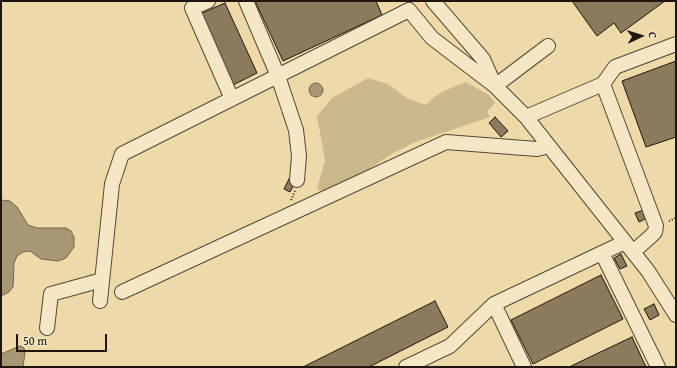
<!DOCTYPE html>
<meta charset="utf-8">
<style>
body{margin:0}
#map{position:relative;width:677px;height:368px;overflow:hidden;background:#eedaa8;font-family:"Gentium Book Plus",serif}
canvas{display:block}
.frame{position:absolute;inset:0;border:2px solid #1f150c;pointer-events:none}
.north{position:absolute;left:621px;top:16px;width:40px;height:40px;-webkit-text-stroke:3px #f4e7c6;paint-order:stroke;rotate:86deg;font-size:11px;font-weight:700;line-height:16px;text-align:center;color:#1f150c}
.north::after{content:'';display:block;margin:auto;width:14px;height:18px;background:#1f150c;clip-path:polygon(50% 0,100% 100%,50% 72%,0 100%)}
.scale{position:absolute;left:16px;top:334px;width:91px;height:18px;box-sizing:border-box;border:2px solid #1f150c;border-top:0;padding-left:5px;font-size:12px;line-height:14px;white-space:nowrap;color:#1f150c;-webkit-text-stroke:3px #f4e7c6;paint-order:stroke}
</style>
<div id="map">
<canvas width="677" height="368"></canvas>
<div class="frame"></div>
<div class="north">С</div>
<div class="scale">50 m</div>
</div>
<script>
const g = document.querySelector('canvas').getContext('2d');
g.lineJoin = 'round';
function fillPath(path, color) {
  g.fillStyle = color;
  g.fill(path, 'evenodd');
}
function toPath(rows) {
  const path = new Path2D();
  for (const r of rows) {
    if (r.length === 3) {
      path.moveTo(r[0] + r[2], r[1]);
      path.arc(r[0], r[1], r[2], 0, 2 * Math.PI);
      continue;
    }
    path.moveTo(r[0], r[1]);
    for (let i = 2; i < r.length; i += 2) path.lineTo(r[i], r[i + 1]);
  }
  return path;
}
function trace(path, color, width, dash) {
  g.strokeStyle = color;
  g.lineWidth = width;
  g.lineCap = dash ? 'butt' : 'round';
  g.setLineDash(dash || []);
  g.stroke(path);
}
fillPath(toPath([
 [368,78,388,84,408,99,426,105,434,97,444,91,466,82,489,95,495,103,487,112,490,117,413,143,390,155,350,182,326,192,317,189,325,160,317,116,332,98]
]), '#cbb98d');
const water = toPath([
 [316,90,7],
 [1,200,10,201,17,207,28,225,37,228,66,228,71,231,74,237,74,247,66,258,58,261,41,259,30,251,23,252,17,256,14,263,13,287,9,292,1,296,1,200],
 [20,346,24,348,25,352,23,367,1,367,1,354,20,346]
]);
fillPath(water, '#a89773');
trace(water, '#71634a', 1);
const building = toPath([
 [255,1,376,1,382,15,283,61,255,1],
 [572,1,665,1,621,33,614,23,597,36,572,1],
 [225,3,257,73,233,85,200,14,225,3],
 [676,61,676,137,646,147,622,81,676,61],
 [495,117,508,131,501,137,489,123,495,117],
 [289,179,295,182,290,192,284,189,289,179],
 [644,210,647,218,639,222,635,213,644,210],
 [621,254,627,266,620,269,614,258,621,254],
 [601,275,623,319,533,364,511,320,601,275],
 [435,301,448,327,369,367,303,367,435,301],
 [654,304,659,315,650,320,644,309,654,304],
 [632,337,646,367,569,367,632,337]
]);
fillPath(building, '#8b7b5d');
trace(building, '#1f150c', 1);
const minor = toPath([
 [208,1,192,8,232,99],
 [246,1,278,76,296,130,299,156,297,180],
 [433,1,483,59,495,86,548,46],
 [603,84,656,226,655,232,650,237,633,252],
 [526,117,603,84,615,67,676,44],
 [602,253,658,367],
 [122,292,446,142,537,149,548,146],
 [100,301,112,184,122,154,409,10,432,38,495,86,526,117,648,271,676,315],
 [494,304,524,367],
 [47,328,51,294,102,280],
 [406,367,450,346,494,304,625,242]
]);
trace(minor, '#534633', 16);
trace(toPath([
 [291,200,295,191],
 [669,221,676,218]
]), '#1f150c', 2, [1, 2]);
trace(minor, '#f4e7c6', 14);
</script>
